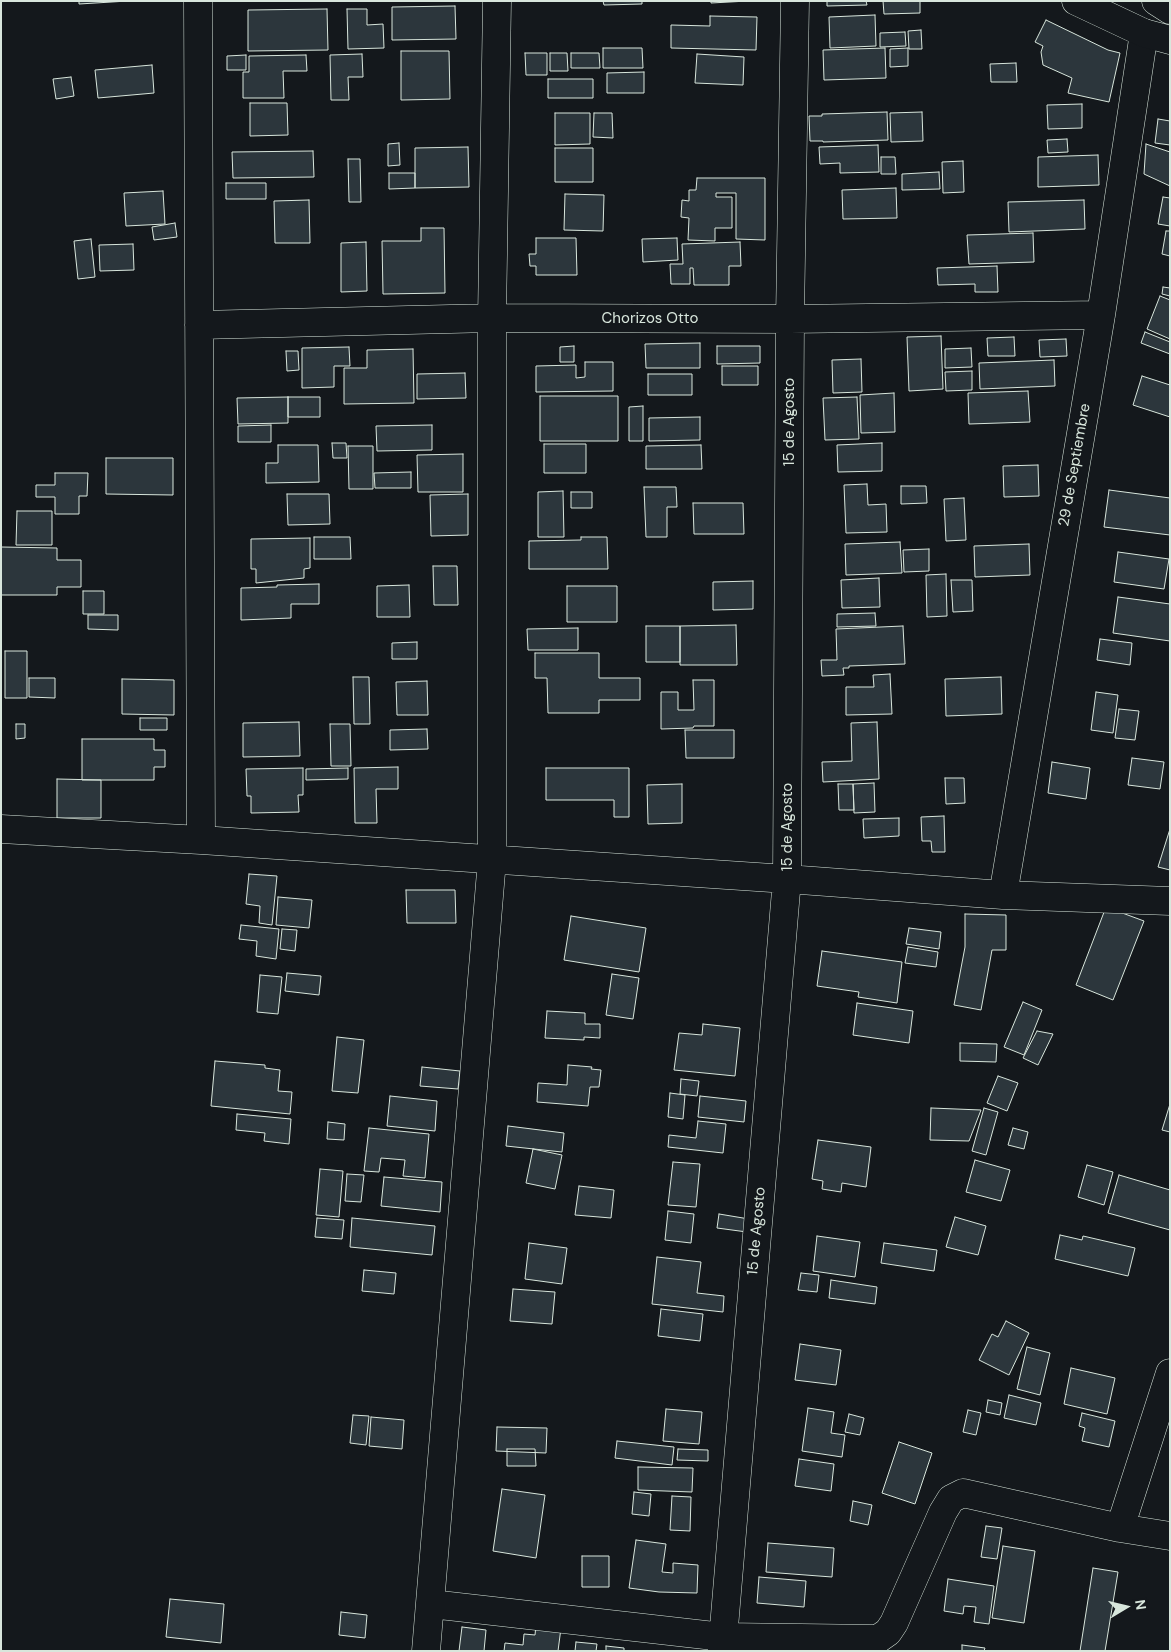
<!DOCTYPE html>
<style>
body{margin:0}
#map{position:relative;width:1171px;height:1652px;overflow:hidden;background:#14181c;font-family:"DM Sans",sans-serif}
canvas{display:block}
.frame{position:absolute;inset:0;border:2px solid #d8e6dc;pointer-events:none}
.north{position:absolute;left:1101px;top:1582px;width:50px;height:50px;-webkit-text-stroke:4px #14181c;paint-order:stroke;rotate:81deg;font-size:14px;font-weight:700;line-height:20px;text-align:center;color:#d8e6dc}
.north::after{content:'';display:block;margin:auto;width:18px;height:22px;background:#d8e6dc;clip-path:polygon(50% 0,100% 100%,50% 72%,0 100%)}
</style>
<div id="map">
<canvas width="1171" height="1652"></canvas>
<div class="frame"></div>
<div class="north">N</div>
</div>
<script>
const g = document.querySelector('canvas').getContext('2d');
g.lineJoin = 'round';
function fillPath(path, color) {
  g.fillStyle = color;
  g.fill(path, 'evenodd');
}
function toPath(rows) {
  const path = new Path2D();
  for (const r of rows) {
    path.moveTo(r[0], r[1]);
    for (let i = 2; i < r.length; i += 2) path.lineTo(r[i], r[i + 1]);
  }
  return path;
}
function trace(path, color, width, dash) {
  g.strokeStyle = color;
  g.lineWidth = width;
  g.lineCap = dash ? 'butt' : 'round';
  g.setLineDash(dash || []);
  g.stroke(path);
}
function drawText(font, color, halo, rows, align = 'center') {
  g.font = font + ' "DM Sans",sans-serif';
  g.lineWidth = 4;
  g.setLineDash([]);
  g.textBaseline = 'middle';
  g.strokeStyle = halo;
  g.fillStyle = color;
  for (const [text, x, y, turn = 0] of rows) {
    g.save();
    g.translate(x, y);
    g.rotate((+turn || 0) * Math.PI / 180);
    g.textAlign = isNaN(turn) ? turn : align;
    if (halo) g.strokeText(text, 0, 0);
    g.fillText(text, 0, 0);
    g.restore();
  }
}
const building = toPath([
 [79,1,128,1,79,4,79,1],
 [603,1,642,1,642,4,604,5,603,1],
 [711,1,748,1,711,3,711,1],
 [827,1,866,1,867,5,827,6,827,1],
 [883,1,920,1,920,13,884,14,883,1],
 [455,6,456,39,392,40,392,7,455,6],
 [327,9,328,50,248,51,248,10,327,9],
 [347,9,367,9,367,25,383,24,384,48,348,49,347,9],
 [875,15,876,46,830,48,829,17,875,15],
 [710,16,757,17,756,50,671,48,671,25,710,26,710,16],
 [1046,20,1108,50,1120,53,1109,102,1068,93,1072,78,1043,65,1041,52,1043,46,1035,42,1046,20],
 [921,30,922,49,909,49,908,31,921,30],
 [905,32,906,46,880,47,880,33,905,32],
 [603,48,642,48,643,68,603,68,603,48],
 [885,48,886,78,824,80,823,50,885,48],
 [908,48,908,66,890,67,890,49,908,48],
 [401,51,449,51,450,99,401,100,401,51],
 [525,53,547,53,547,75,526,75,525,53],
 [550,53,567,53,568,71,550,71,550,53],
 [571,53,599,53,600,68,571,68,571,53],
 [362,54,363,77,348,77,349,100,331,100,330,55,362,54],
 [697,54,744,57,743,85,695,83,697,54],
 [246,55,246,70,227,70,227,56,246,55],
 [306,55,307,71,283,71,284,98,243,98,243,72,249,72,249,56,306,55],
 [1016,63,1017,82,991,82,990,64,1016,63],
 [152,65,154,93,98,98,95,70,152,65],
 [644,72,644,93,607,93,607,73,644,72],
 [71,77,74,96,56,99,53,79,71,77],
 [548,79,593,79,593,98,548,98,548,79],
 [250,103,287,103,288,135,250,136,250,103],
 [1082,104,1082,128,1048,129,1047,105,1082,104],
 [887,112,888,140,823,142,823,141,810,141,809,116,822,116,822,114,887,112],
 [922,112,923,141,891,142,890,113,922,112],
 [555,113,590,113,590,144,555,145,555,113],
 [594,113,612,113,613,138,593,137,594,113],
 [1158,119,1170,121,1170,145,1155,143,1158,119],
 [1067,139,1068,152,1048,153,1047,140,1067,139],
 [399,143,400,165,388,166,388,144,399,143],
 [1146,144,1170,152,1170,186,1144,174,1146,144],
 [878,145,879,172,840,173,840,163,820,164,819,147,878,145],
 [468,147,469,187,415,188,415,148,468,147],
 [555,148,593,148,593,182,555,182,555,148],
 [313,151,314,177,233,178,232,152,313,151],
 [1098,155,1099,185,1038,187,1038,157,1098,155],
 [881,157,895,157,896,174,881,174,881,157],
 [348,159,360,159,361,202,349,202,348,159],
 [963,161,964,192,943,193,942,162,963,161],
 [939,172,940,189,902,190,902,174,939,172],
 [389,173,415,173,415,188,389,189,389,173],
 [697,178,765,178,765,240,736,239,736,193,716,193,716,197,732,197,732,228,715,228,715,241,688,240,689,218,681,217,682,200,689,201,689,190,696,190,697,178],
 [226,183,266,183,266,199,226,199,226,183],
 [896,188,897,218,843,219,842,190,896,188],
 [163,191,165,224,126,226,124,193,163,191],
 [565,194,604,195,603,231,564,230,565,194],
 [1163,197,1170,198,1170,226,1158,224,1163,197],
 [309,200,310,243,275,243,274,201,309,200],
 [1084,200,1085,229,1009,232,1008,202,1084,200],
 [175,223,177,237,154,240,152,227,175,223],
 [421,228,444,228,445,293,383,294,382,241,421,241,421,228],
 [1166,231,1170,231,1170,256,1162,254,1166,231],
 [1033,233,1034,262,969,264,967,235,1033,233],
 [536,238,576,238,577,275,536,275,536,266,530,266,529,254,536,254,536,238],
 [677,238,678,260,643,262,642,239,677,238],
 [91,239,95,277,78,279,74,241,91,239],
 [366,242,367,291,341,292,341,243,366,242],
 [740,242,741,266,729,266,729,285,694,285,693,268,690,268,690,284,671,284,670,264,683,264,682,244,740,242],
 [133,244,134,270,100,271,99,245,133,244],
 [997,266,998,292,975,292,975,284,938,285,937,268,997,266],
 [1163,287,1170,288,1170,296,1162,294,1163,287],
 [1160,296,1170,300,1170,339,1147,329,1160,296],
 [1145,332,1170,342,1170,354,1141,343,1145,332],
 [941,336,943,389,909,391,907,337,941,336],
 [1014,337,1015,356,988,356,987,338,1014,337],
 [1066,339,1067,356,1040,357,1039,340,1066,339],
 [700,343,700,368,646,368,645,344,700,343],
 [574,346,574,362,560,362,560,347,574,346],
 [717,346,760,346,760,363,717,364,717,346],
 [349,347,350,366,334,366,334,387,302,388,302,348,349,347],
 [971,348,972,367,945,368,945,349,971,348],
 [413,349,414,403,344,404,344,368,367,368,367,350,413,349],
 [286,351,298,351,299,370,287,371,286,351],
 [861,359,862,392,833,393,832,360,861,359],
 [1054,360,1055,386,980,389,979,363,1054,360],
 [585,362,613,362,613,391,536,392,536,366,576,365,576,378,585,377,585,362],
 [722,366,758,366,758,385,722,385,722,366],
 [972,371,972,390,946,391,945,372,972,371],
 [465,373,466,398,417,399,417,374,465,373],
 [648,374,692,374,692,395,648,395,648,374],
 [1142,376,1170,385,1170,417,1133,405,1142,376],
 [1028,391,1030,422,969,424,968,393,1028,391],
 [894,393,895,432,861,433,860,395,894,393],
 [540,396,618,396,618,441,540,441,540,396],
 [288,397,320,397,320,417,288,417,288,397],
 [288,397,288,423,238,424,237,398,288,397],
 [857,397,859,439,825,440,823,398,857,397],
 [643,406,643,441,629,441,629,407,643,406],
 [700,417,700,440,649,441,649,418,700,417],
 [271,425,271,442,238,442,238,426,271,425],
 [432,425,432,450,377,451,376,426,432,425],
 [332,443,346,443,347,458,333,458,332,443],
 [882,443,882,471,838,472,837,445,882,443],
 [544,444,586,444,586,473,544,473,544,444],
 [278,445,318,445,319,482,266,483,266,463,278,463,278,445],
 [701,445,702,469,646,469,646,446,701,445],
 [348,446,373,446,373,489,349,489,348,446],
 [463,454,463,492,418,492,417,455,463,454],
 [106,458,173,458,173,495,106,494,106,458],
 [1038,465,1039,496,1004,497,1003,466,1038,465],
 [411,472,411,488,375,488,374,473,411,472],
 [55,473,88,473,87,496,79,496,79,514,55,514,55,497,36,497,36,485,55,485,55,473],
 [867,484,868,505,886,504,887,532,846,533,844,485,867,484],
 [901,486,926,486,927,503,901,504,901,486],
 [644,487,676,487,677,507,667,507,667,537,646,537,644,487],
 [1109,490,1170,498,1170,535,1104,527,1109,490],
 [563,491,564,537,538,537,538,492,563,491],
 [571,492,592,492,592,508,571,508,571,492],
 [287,494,329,494,330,524,288,525,287,494],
 [468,494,468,535,431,536,430,495,468,494],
 [964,498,966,540,946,541,944,499,964,498],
 [693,503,743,503,744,534,694,534,693,503],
 [17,511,52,511,52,545,16,545,17,511],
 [314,537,350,537,351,559,314,559,314,537],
 [581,537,607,537,608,569,529,569,529,541,581,540,581,537],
 [310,538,310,568,304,569,304,578,256,583,256,569,251,569,251,539,310,538],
 [900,542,902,573,846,575,845,544,900,542],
 [1029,544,1030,575,975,577,974,546,1029,544],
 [1,547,57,548,57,560,81,560,81,587,57,587,57,595,1,595,1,547],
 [929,549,929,571,904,572,903,550,929,549],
 [1118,552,1169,559,1164,589,1114,582,1118,552],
 [433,566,457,566,458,605,434,605,433,566],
 [946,574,947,616,927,617,926,575,946,574],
 [879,578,880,607,842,608,841,580,879,578],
 [951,580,972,580,973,611,953,612,951,580],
 [753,581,753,609,713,610,713,582,753,581],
 [319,584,319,604,291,604,291,618,241,620,241,588,277,587,277,585,319,584],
 [409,585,410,617,377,617,377,586,409,585],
 [567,586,617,586,617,622,567,622,567,586],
 [83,591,104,591,104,614,83,614,83,591],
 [1118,597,1170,604,1170,641,1113,633,1118,597],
 [875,613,876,626,837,627,837,614,875,613],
 [88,615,118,615,118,630,88,629,88,615],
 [736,625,737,665,680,665,680,626,736,625],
 [646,626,680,626,680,662,646,662,646,626],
 [903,626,905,664,849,666,849,668,843,668,844,675,822,676,821,660,837,660,836,629,903,626],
 [578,628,578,650,528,650,527,629,578,628],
 [1100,639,1132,643,1130,665,1097,660,1100,639],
 [417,642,417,659,392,659,392,643,417,642],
 [5,651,27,651,27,698,5,698,5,651],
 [535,653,599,653,599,678,640,678,640,700,599,700,599,713,548,713,547,678,535,678,535,653],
 [890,674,892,714,846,715,846,687,874,687,873,675,890,674],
 [353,677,369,677,370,724,354,724,353,677],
 [1001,677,1002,714,946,716,945,679,1001,677],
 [29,678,55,678,55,698,29,697,29,678],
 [122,679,174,680,174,715,122,714,122,679],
 [693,680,714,680,714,726,694,726,693,728,661,729,661,692,678,692,678,710,694,710,693,680],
 [427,681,428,715,397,715,396,682,427,681],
 [1096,692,1118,695,1113,733,1091,730,1096,692],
 [1119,709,1139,711,1135,740,1115,738,1119,709],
 [140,718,167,718,167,730,140,730,140,718],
 [299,722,300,756,243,757,243,723,299,722],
 [877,722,879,779,823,782,822,762,852,761,851,723,877,722],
 [16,724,25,724,25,738,16,739,16,724],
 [330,724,350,724,351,766,331,766,330,724],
 [427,729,428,749,390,750,390,730,427,729],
 [685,730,734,730,734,758,686,758,685,730],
 [82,739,154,739,154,750,165,750,165,767,154,767,154,780,82,780,82,739],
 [1132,758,1164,762,1160,789,1128,785,1132,758],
 [1052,762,1090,768,1086,799,1048,793,1052,762],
 [398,767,398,789,376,789,377,823,355,823,354,768,398,767],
 [303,768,303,795,298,795,299,812,251,813,251,796,247,796,246,769,303,768],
 [348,768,348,779,306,780,306,769,348,768],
 [546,768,629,768,629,817,614,817,614,800,546,800,546,768],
 [945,778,964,778,965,803,946,804,945,778],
 [57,779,101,780,101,818,57,818,57,779],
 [874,783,875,812,854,813,853,784,874,783],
 [682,784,682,823,648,824,647,785,682,784],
 [838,784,853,784,854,810,839,810,838,784],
 [944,816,945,852,932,852,931,841,922,841,921,817,944,816],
 [899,818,899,836,864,838,863,819,899,818],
 [1170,829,1170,870,1158,867,1170,829],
 [249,874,277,876,272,925,259,923,260,906,246,904,249,874],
 [406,890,455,890,456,923,407,923,406,890],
 [278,897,312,900,309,928,276,925,278,897],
 [1106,907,1144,921,1113,1000,1076,985,1106,907],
 [965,914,1006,915,1006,950,992,950,981,1010,954,1005,965,947,965,914],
 [571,916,646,928,639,972,564,960,571,916],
 [241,925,279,929,276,959,256,956,257,941,239,939,241,925],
 [909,928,941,932,939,949,906,944,909,928],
 [282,929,297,930,295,951,280,949,282,929],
 [908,947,938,952,936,967,905,963,908,947],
 [822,951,902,962,897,1003,858,997,859,992,817,986,822,951],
 [287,973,321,976,319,995,285,991,287,973],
 [612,974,639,978,633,1019,606,1015,612,974],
 [260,975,282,977,278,1014,257,1012,260,975],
 [1023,1002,1042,1010,1024,1055,1004,1047,1023,1002],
 [857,1003,913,1011,909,1043,853,1035,857,1003],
 [547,1011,585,1013,585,1024,600,1024,600,1038,584,1037,584,1040,545,1038,547,1011],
 [703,1024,740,1028,735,1076,674,1070,679,1033,702,1035,703,1024],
 [1037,1031,1053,1034,1038,1065,1023,1058,1037,1031],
 [337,1037,364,1040,358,1093,332,1091,337,1037],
 [960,1043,997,1044,996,1062,960,1061,960,1043],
 [215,1061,265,1065,265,1068,280,1070,278,1091,292,1092,290,1114,211,1106,215,1061],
 [568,1065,592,1067,591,1069,601,1070,599,1087,590,1087,588,1106,537,1102,538,1083,567,1085,568,1065],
 [422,1067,460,1071,458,1089,420,1086,422,1067],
 [998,1076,1018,1083,1007,1111,987,1103,998,1076],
 [681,1079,699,1081,697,1096,680,1094,681,1079],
 [670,1093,685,1095,683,1119,668,1117,670,1093],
 [390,1096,437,1101,435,1131,387,1126,390,1096],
 [700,1096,746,1101,744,1122,698,1117,700,1096],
 [1170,1104,1170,1132,1162,1130,1170,1104],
 [931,1108,981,1110,969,1141,930,1140,931,1108],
 [984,1108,998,1112,986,1155,972,1151,984,1108],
 [237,1114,291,1119,289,1144,264,1141,265,1133,236,1130,237,1114],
 [698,1121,726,1124,723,1153,668,1147,669,1135,696,1138,698,1121],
 [328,1122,345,1124,344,1140,327,1139,328,1122],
 [508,1126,564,1133,562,1152,506,1146,508,1126],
 [369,1128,429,1134,425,1178,403,1176,405,1160,381,1158,379,1172,364,1171,369,1128],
 [1013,1128,1028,1132,1024,1149,1008,1145,1013,1128],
 [818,1140,871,1147,866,1187,842,1183,841,1192,822,1189,823,1181,812,1179,818,1140],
 [533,1149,562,1155,555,1189,526,1183,533,1149],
 [975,1160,1010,1170,1001,1201,966,1192,975,1160],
 [673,1162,700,1164,696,1207,668,1205,673,1162],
 [1087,1165,1113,1172,1104,1205,1078,1197,1087,1165],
 [320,1169,343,1171,339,1217,316,1215,320,1169],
 [347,1174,364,1175,361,1202,345,1201,347,1174],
 [1119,1175,1170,1190,1170,1230,1108,1213,1119,1175],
 [384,1177,442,1182,440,1212,381,1206,384,1177],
 [579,1186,614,1190,611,1218,575,1215,579,1186],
 [668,1211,694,1214,691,1243,665,1240,668,1211],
 [719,1214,749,1219,747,1232,717,1228,719,1214],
 [955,1217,986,1226,978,1255,946,1247,955,1217],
 [317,1218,344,1220,342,1239,315,1237,317,1218],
 [352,1218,435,1226,432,1255,350,1247,352,1218],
 [1060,1235,1082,1240,1083,1236,1135,1248,1128,1276,1055,1259,1060,1235],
 [817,1236,860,1242,855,1277,813,1271,817,1236],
 [529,1243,567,1248,562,1284,525,1279,529,1243],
 [884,1243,937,1250,934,1271,881,1263,884,1243],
 [657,1257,701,1262,697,1293,724,1296,723,1312,652,1304,657,1257],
 [364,1270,396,1273,394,1294,362,1291,364,1270],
 [801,1273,819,1275,817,1292,798,1290,801,1273],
 [831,1280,877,1287,875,1304,829,1298,831,1280],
 [513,1289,555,1292,552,1324,510,1321,513,1289],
 [661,1309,703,1314,700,1341,658,1336,661,1309],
 [1006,1321,1029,1333,1009,1375,979,1360,992,1334,998,1337,1006,1321],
 [800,1344,841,1350,836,1385,795,1380,800,1344],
 [1027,1347,1050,1353,1040,1395,1017,1389,1027,1347],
 [1071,1368,1115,1378,1107,1414,1064,1404,1071,1368],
 [1009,1395,1041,1403,1036,1425,1004,1418,1009,1395],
 [988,1400,1002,1403,1000,1415,986,1412,988,1400],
 [808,1408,834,1412,831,1433,845,1435,842,1457,802,1451,808,1408],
 [666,1409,702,1412,699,1444,663,1441,666,1409],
 [968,1410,981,1413,976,1435,963,1432,968,1410],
 [1082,1413,1115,1421,1109,1447,1082,1441,1085,1428,1079,1426,1082,1413],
 [849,1414,864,1418,860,1435,845,1432,849,1414],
 [353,1415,369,1416,366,1445,350,1443,353,1415],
 [371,1417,404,1420,402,1449,369,1446,371,1417],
 [497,1427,547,1428,546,1453,496,1451,497,1427],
 [617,1441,674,1447,672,1465,615,1458,617,1441],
 [899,1442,932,1453,915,1504,882,1493,899,1442],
 [507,1449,535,1449,536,1466,507,1466,507,1449],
 [678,1449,708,1450,708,1461,677,1460,678,1449],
 [799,1459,834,1464,831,1491,795,1486,799,1459],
 [638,1467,693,1468,692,1492,638,1490,638,1467],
 [502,1489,545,1495,536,1558,493,1551,502,1489],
 [634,1492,651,1494,649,1516,632,1514,634,1492],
 [672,1496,691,1497,690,1531,670,1530,672,1496],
 [853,1501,872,1505,868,1525,850,1521,853,1501],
 [986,1526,1002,1528,997,1559,981,1557,986,1526],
 [636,1540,666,1544,662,1572,673,1573,673,1563,698,1565,697,1593,659,1592,629,1588,636,1540],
 [768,1543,834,1548,832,1577,766,1572,768,1543],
 [1003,1546,1035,1551,1024,1623,992,1618,1003,1546],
 [582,1556,609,1556,609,1587,582,1587,582,1556],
 [1093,1568,1118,1572,1105,1651,1080,1651,1093,1568],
 [759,1577,806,1581,804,1607,757,1603,759,1577],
 [948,1579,994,1586,989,1624,974,1622,976,1607,964,1606,963,1614,944,1611,948,1579],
 [170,1599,224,1604,221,1643,166,1637,170,1599],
 [341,1612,367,1615,365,1638,339,1635,341,1612],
 [536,1625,561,1628,558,1651,504,1651,505,1643,523,1645,524,1634,535,1635,536,1625],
 [462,1627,486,1630,484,1651,459,1651,462,1627],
 [576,1642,597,1644,596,1651,575,1651,576,1642],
 [962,1645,985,1648,984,1651,962,1651,962,1645],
 [606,1646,624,1648,624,1651,606,1651,606,1646]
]);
fillPath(building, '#2c363c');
trace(building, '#d8e6dc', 1);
const minor = toPath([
 [198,1,201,840],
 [199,325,492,318,790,319,1101,315],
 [1,829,201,840,787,879,1003,895,1170,901],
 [1003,895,1101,315,1144,33],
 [1120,1528,1170,1373],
 [431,1604,723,1637,878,1639,888,1632,894,1623,943,1512,951,1499,963,1493,1120,1528,1170,1536],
 [426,1651,492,860,492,318,497,1],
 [722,1651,787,879,790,319,795,1]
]);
const major = toPath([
 [1076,1,1144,33,1170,40],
 [1156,1,1170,10]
]);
trace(minor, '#d8e6dc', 29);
trace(major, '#d8e6dc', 29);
trace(minor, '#14181c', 28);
trace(major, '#14181c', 28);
drawText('15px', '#d8e6dc', '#14181c', [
 ["Chorizos Otto",650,319],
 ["15 de Agosto",790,422,-90],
 ["29 de Septiembre",1075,465,-80],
 ["15 de Agosto",788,827,-90],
 ["15 de Agosto",757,1231,-85]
]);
</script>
